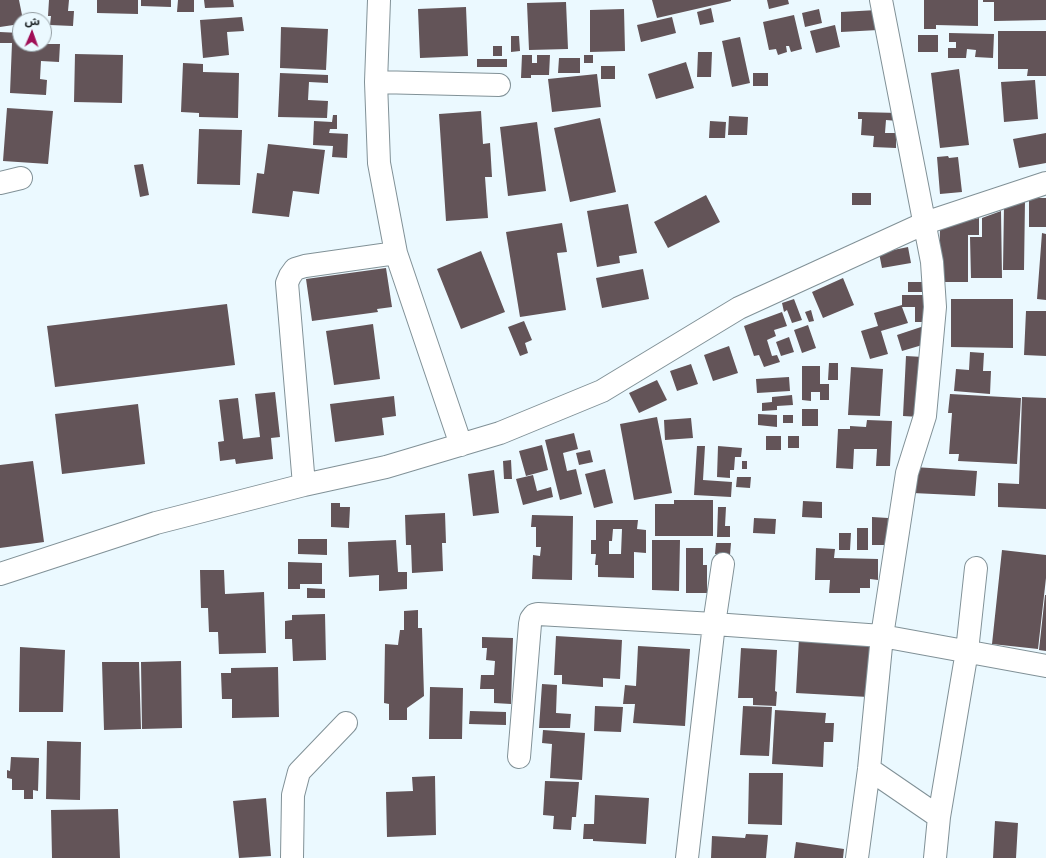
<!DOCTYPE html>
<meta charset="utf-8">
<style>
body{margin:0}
#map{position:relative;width:1046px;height:858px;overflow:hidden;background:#ebf9ff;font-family:"Crimson Pro","Noto Sans Arabic",serif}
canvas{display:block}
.north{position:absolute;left:12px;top:12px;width:40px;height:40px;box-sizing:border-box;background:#ebf9ff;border:1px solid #959fa4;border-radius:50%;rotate:2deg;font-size:11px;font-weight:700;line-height:16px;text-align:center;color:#13191b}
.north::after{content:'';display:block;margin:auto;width:14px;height:18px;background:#a00f57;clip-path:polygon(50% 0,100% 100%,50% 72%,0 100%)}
</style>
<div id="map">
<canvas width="1046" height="858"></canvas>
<div class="north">ش</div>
</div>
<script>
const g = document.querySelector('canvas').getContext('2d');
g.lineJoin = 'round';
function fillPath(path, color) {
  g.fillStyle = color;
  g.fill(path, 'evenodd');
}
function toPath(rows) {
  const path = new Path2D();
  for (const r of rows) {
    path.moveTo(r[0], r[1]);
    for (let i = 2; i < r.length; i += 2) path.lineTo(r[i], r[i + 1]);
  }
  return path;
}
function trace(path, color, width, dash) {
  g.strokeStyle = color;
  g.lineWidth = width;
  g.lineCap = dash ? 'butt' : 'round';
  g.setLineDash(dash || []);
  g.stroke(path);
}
fillPath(toPath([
 [0,0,19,0,23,20,20,20,20,24,0,27],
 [49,0,69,0,68,11,74,11,73,26,50,25,51,16,48,16],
 [97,0,138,0,138,14,97,13],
 [141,0,171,0,171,7,141,6],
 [178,0,194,0,194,12,177,12],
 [204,0,233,0,234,7,205,8],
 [652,0,731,0,731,1,657,18],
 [767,0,788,0,789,4,769,9],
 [924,0,978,0,978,26,936,25,936,29,924,29],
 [983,0,1046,0,1046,20,994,21,994,2,983,2],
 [566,2,568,49,529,50,527,3],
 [466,7,468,56,420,58,418,9],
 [711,8,714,22,700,25,697,12],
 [624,9,625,51,590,52,590,10],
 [819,9,822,23,805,27,802,13],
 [877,10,878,30,841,32,841,12],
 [794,15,802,49,791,52,789,46,786,46,787,52,778,55,776,49,769,50,763,22],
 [242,17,244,31,227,32,229,55,203,58,200,20],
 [672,17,676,33,641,42,637,25],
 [835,25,840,47,816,53,810,31],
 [281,27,328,29,326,70,280,68],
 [998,31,1046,31,1046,76,1027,76,1028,69,998,69],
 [0,32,20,33,20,44,60,44,59,62,41,61,40,79,47,80,46,95,10,93,12,43,0,43],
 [949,33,994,34,993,58,975,57,976,50,967,49,966,58,948,58,948,48,956,48,956,42,949,42],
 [918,35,938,35,938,52,918,52],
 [511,36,519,36,520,51,511,52],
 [740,37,750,83,732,87,722,41],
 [493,46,502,46,502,56,493,56],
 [698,52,712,52,711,77,697,77],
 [75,54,123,55,122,103,74,102],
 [522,55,532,55,532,63,537,63,537,55,550,55,549,75,531,75,531,78,521,78],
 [584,55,593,55,593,63,584,63],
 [559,58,580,58,580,73,558,73],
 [477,59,507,59,507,67,477,67],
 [686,62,694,88,656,99,648,74],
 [183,63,203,64,203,72,239,73,238,118,199,117,199,113,181,112],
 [601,66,615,66,615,79,601,79],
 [959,69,969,145,940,148,931,73],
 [280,73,328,75,328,83,309,82,308,100,328,101,327,118,278,117],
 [753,73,768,73,768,86,753,86],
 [597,74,601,107,552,112,548,79],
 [1035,80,1038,119,1004,122,1001,82],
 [7,108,53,111,48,164,3,161],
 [481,111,483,144,490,143,492,177,485,177,488,218,446,221,439,114],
 [858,112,899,113,898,121,886,120,885,133,896,133,896,148,873,147,874,136,861,135,862,119,858,119],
 [333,115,337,115,337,129,330,129,329,133,348,134,347,158,332,157,333,146,313,145,314,121,332,122],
 [729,116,748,117,747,135,728,135],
 [600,118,616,192,570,202,554,128],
 [710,121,726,122,725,138,709,138],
 [537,122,546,191,508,196,500,127],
 [199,129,242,130,240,185,197,184],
 [1046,133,1046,163,1019,168,1013,139],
 [268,144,325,150,319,194,293,191,289,217,252,213,257,173,264,174],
 [948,156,949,158,958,157,962,192,940,194,937,157],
 [143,164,149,195,140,197,134,165],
 [852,193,871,193,871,205,852,205],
 [706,195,720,222,668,248,654,222],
 [1029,198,1046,198,1046,227,1029,227],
 [1025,200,1024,270,1003,270,1004,206],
 [628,204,637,253,619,256,620,263,597,267,587,211],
 [1001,211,1002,278,971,278,970,237,982,237,982,218],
 [979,218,979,235,968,235,968,282,939,282,940,227],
 [562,223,567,252,557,253,566,310,520,317,506,232],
 [1042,233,1046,234,1046,300,1037,299],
 [908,247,911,263,882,268,879,253],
 [481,251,505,312,461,329,437,269],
 [386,268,392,307,377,309,378,312,312,321,306,279],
 [643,269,649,299,602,308,596,278],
 [843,278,854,305,823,318,812,292],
 [908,282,927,282,927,292,908,292],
 [902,295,925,295,925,322,915,322,915,307,902,307,908,323,881,331,888,354,870,359,861,331,878,326,874,313,902,305],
 [794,299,802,320,792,323,787,310,784,312,782,303],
 [951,299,1013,299,1013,348,951,347],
 [227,304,235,365,55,387,47,326],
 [811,310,814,321,809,322,805,312],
 [1026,311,1046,311,1046,356,1024,355],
 [782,312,787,326,774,330,776,336,767,340,772,356,777,355,780,362,764,367,759,355,754,356,744,326],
 [524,321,532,340,525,343,528,353,520,356,508,327],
 [373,324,380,379,334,385,326,331],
 [808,325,816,348,802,353,794,330],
 [924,326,929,343,902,351,897,335],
 [789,337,794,352,781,356,776,342],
 [729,346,738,373,713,381,704,355],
 [970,352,984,353,983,371,991,371,990,394,954,391,956,369,969,370],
 [906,356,923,357,920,417,903,416],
 [829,363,838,363,838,380,828,380],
 [691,364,698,384,677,391,670,371],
 [802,366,820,366,820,384,829,384,829,400,820,400,820,392,811,392,811,401,802,400],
 [851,367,883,369,880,416,848,415],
 [789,377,790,391,757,393,756,379],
 [657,380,667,400,639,413,629,393],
 [275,392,280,437,271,438,273,459,236,464,235,459,220,461,218,442,224,441,219,400,238,398,243,439,260,437,255,394],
 [950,394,1021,398,1017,464,958,461,959,454,949,454,952,413,948,413],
 [792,395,793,405,777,406,777,410,762,411,762,403,772,402,772,397],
 [394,396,396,416,382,418,384,435,335,442,330,404],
 [1022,397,1046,398,1046,509,998,507,998,483,1019,484],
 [138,404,145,464,62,474,55,414],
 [802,409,818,409,818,426,802,426],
 [758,414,777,415,777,427,758,425],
 [783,415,793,415,793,423,783,423],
 [657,417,672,493,634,500,620,424],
 [691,418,693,438,665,440,664,420],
 [867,420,892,421,890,466,876,466,877,449,854,449,853,469,836,468,838,429,850,429,850,426,866,427],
 [574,433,578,449,563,453,567,471,576,469,582,494,560,500,545,440],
 [766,436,781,436,781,450,766,450],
 [788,436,799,436,799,448,788,448],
 [542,445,548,470,526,476,519,451],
 [697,446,705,446,703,480,732,482,731,497,694,495],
 [718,446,742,448,741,457,735,457,734,470,730,470,730,478,717,477],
 [590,450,593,462,579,465,576,453],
 [511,460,512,479,504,479,503,461],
 [33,461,44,542,0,548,0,465],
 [742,461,747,461,747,469,742,469],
 [914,467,977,471,975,496,913,493],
 [605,469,613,503,594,508,585,474],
 [494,470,499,513,473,516,468,474],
 [533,475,537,491,551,487,553,497,523,505,516,479],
 [737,477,751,477,750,488,736,487],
 [674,500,713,500,713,536,655,536,655,504,674,504],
 [803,501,822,502,822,518,802,517],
 [331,503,340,503,340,507,350,507,349,528,331,527],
 [718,507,726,507,725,526,730,526,730,537,717,537],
 [445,513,446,543,442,543,443,571,412,573,411,545,406,545,405,515],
 [532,515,573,516,572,580,532,579,533,555,540,556,541,547,536,547,536,527,531,527],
 [872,517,888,518,887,545,872,545],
 [754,518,776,519,775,534,753,533],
 [596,520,638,520,637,529,646,530,646,553,634,552,634,578,598,577,598,565,595,565,596,554,591,554,591,540,596,540],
 [613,529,622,529,621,554,609,554,609,541,612,541],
 [857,528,868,528,868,550,857,550],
 [839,533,851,533,850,550,839,550],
 [298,539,327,539,327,555,298,554],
 [396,540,398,572,407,572,407,589,379,591,379,575,349,577,348,542],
 [652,540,680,540,679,591,652,590],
 [716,543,731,543,730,555,715,554],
 [686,548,703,548,703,565,707,565,707,593,686,593],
 [816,548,835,549,834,558,878,559,878,580,870,579,870,588,860,588,860,593,829,593,830,580,815,580],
 [1002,550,1046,555,1046,578,1038,649,992,644],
 [288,562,322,563,322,584,300,584,300,589,288,589],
 [200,570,224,570,225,594,264,592,266,653,219,654,218,632,209,632,208,608,201,608],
 [307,588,325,589,325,598,307,598],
 [1045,595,1046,595,1046,651,1039,650],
 [418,610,418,628,422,628,424,696,407,708,407,720,389,720,389,704,384,703,385,644,398,645,400,630,404,630,404,611],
 [325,614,326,660,293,661,292,639,285,639,285,621,292,620,292,615],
 [556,636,622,640,620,679,603,678,603,687,562,684,562,675,554,675],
 [482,637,513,638,511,704,494,703,494,689,480,689,481,675,494,675,495,661,486,660,487,648,482,648],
 [799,638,871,642,868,697,796,693],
 [638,646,690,649,685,726,633,723,635,704,623,704,625,685,636,686],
 [20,647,65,650,63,712,19,712],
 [741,648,777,650,775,691,777,692,776,706,753,705,753,698,738,698],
 [181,661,182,728,142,729,141,662],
 [102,662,139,662,141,729,104,730],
 [278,667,279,717,232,718,232,699,222,699,221,673,231,673,231,668],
 [542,684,557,685,556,713,571,714,570,728,539,728],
 [430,687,463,688,462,739,429,739],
 [595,706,623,707,621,732,594,731],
 [743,706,772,707,769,756,740,755],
 [775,710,826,713,825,723,834,723,833,742,824,742,823,767,772,764],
 [470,711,506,712,506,725,469,724],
 [543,730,585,733,582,780,550,778,552,744,542,743],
 [47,741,81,742,80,800,46,799],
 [11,757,39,758,38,791,33,790,33,799,24,799,24,790,12,790,12,779,7,778,7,770,10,771],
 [749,773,783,773,782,825,748,824],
 [435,776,436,835,387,837,386,792,413,791,412,777],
 [545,781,579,782,576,817,572,817,571,830,553,829,554,816,543,815],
 [595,795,649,798,646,844,593,841,593,839,583,839,584,824,594,824],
 [266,798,271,856,239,858,233,801],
 [118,809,120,858,52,858,51,810],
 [995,821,1018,823,1016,858,993,858],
 [746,834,768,835,766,858,711,858,712,836,745,838],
 [796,842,844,849,843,858,794,858]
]), '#635458');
const minor = toPath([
 [379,0,376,82,379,163,396,253,461,445],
 [376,82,499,85],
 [0,183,21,178],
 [304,485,287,283,290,276,295,269,305,266,396,253],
 [0,574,156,523,304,485,386,467,500,433,602,391,739,308,925,223,1046,183],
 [519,757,530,624,531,619,534,615,538,614,714,624,882,636,1046,666],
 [869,769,939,817],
 [292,858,293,795,299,772,346,723],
 [687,858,714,624,723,564],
 [857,858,869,769,882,636,907,473,925,416,935,307,932,262,881,0],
 [935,858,939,817,967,651,976,568]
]);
trace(minor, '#819197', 24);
trace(minor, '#fff', 22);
</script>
